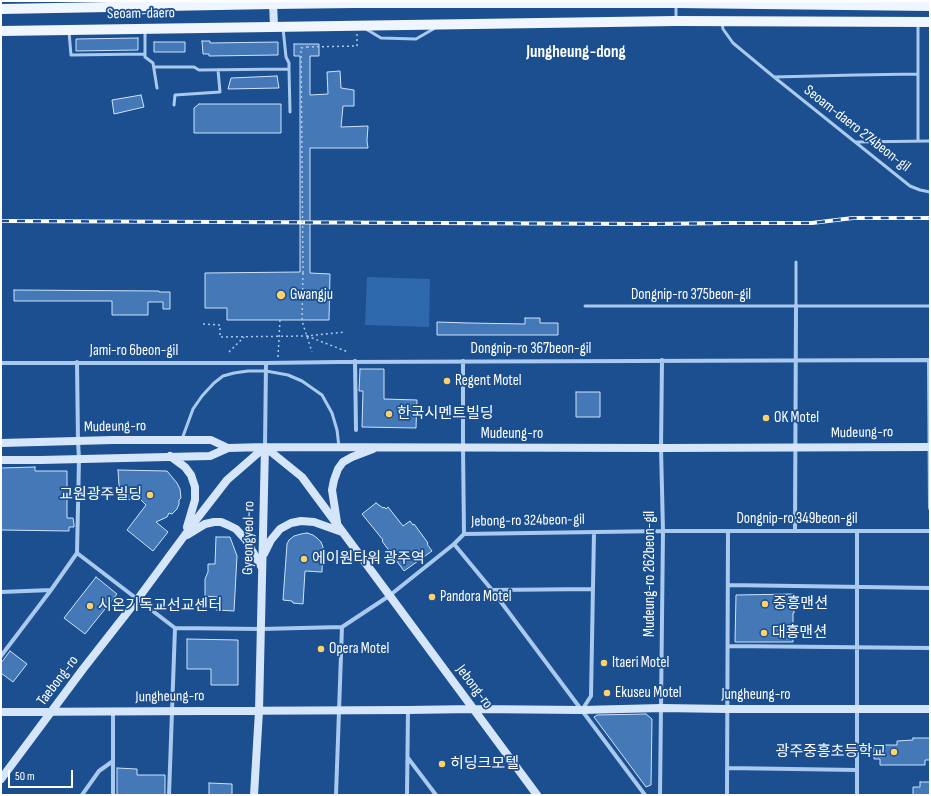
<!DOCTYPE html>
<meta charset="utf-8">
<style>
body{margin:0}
#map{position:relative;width:931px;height:796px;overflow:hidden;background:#1b4f8f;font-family:"Sofia Sans Condensed",sans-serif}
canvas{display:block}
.frame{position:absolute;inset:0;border:2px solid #fff;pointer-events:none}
.scale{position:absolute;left:8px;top:770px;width:65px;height:18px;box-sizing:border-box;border:2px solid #fff;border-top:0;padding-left:5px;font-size:12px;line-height:14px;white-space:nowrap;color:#fff;-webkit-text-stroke:3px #1b4f8f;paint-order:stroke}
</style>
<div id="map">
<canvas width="931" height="796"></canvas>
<div class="frame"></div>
<div class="scale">50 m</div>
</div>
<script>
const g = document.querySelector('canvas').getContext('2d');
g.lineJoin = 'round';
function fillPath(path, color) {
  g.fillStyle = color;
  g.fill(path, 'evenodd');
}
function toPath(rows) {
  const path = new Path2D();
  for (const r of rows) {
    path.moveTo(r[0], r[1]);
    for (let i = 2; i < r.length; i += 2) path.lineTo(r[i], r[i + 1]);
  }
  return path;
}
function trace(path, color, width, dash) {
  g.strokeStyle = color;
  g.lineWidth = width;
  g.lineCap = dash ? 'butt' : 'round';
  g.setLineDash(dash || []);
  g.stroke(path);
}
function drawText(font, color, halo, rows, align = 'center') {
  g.font = font + ' "Sofia Sans Condensed","Noto Sans KR",sans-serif';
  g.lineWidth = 3.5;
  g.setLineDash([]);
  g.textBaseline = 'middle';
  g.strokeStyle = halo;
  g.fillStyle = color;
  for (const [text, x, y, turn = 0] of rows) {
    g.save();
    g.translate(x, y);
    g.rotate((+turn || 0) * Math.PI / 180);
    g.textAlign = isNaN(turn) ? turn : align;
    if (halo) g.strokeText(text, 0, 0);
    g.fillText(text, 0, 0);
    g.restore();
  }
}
fillPath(toPath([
 [367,277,430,279,429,327,365,325]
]), '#2e69ad');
const building = toPath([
 [138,38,138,50,76,51,76,39,138,38],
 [202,41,210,41,210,43,278,42,278,55,209,56,209,54,203,54,202,41],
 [154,42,185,42,185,52,154,52,154,42],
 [294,44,319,44,319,56,310,56,310,95,328,94,327,72,340,71,341,88,354,90,354,106,343,106,341,127,368,126,367,141,368,148,310,148,310,273,330,274,329,320,227,320,227,308,205,308,205,273,300,272,300,56,294,56,294,44],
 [277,76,279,88,228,89,231,78,277,76],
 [141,95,144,107,114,114,112,100,141,95],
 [199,104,281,104,281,133,194,133,194,108,199,104],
 [14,290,159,291,159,292,170,292,170,309,163,309,163,302,148,302,148,315,112,315,112,301,14,301,14,290],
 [525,318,540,318,540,323,558,323,558,335,437,335,437,322,469,323,525,324,525,318],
 [360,369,384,369,384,399,417,400,416,428,362,427,363,391,359,391,360,369],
 [576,392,600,392,600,417,576,417,576,392],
 [35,467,35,471,67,471,67,518,73,518,74,525,74,527,69,527,69,531,1,530,1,468,35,467],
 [118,470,167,471,177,483,180,489,181,498,179,500,179,504,177,509,172,514,169,513,167,517,156,522,168,532,153,551,127,530,146,505,140,499,120,500,118,470],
 [376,503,383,508,384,507,386,509,388,507,403,526,410,521,413,525,414,524,428,543,427,544,432,551,404,571,382,541,383,540,362,514,376,503],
 [307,533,313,535,317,538,321,542,323,547,322,572,305,571,303,604,293,603,292,601,283,600,287,544,289,540,294,536,301,534,307,533],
 [216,537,230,537,237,556,234,611,216,610,217,597,205,596,205,579,208,572,208,564,215,564,216,537],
 [96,577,117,594,85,634,64,618,96,577],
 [794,594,794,613,793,613,793,642,735,642,736,595,794,594],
 [187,639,238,640,238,685,211,685,211,669,187,669,187,639],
 [10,651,27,664,13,682,1,673,1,663,10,651],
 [646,714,652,719,651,785,646,787,594,717,597,715,646,714],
 [913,738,930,738,930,760,925,760,925,765,880,765,880,759,874,759,874,745,897,745,897,741,913,740,913,738],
 [117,768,137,769,137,775,165,775,165,795,117,795,117,768],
 [920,782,930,782,930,795,913,795,913,787,920,787,920,782],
 [209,783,232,784,232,795,209,795,209,783]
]);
fillPath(building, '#4478b7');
trace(building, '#cfe3fa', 1);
trace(toPath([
 [307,47,357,46,357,34],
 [303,273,302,321,312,352],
 [203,324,220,325,220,337,306,336,345,332],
 [307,336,348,352],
 [229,352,244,337],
 [278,357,280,320]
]), '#a9c9ee', 1.5, [2, 3]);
trace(toPath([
 [676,5,676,19],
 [722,23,723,29,733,43,774,77,910,186,920,190,930,192],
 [918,24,918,141],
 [366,29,381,38,416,39,435,28],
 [145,31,145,57,153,63,157,88],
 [69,32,71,55,145,54],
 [154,67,194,67,199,70,289,69,289,63,286,57,283,28],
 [289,69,290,112],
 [774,77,855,75,917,74],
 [174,105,175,95,220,92,218,70],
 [855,142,930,141],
 [585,306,930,306],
 [796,306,796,262],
 [182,439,193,409,202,396,214,383,223,376,234,373,248,371,266,371,288,375,302,381,322,395,332,413,337,430,339,447]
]), '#a9c9ee', 3);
trace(toPath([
 [929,360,930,508],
 [355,361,356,430],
 [463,361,463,447,464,534],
 [1,363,266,363,339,362,930,360],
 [265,447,266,363],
 [795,531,796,306],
 [454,544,492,590,645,795],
 [77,553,175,628],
 [728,585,930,588],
 [492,590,593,589],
 [1,592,51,590],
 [342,627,389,596,454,544,464,534,663,531,930,531],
 [175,628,261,629,342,627],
 [728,646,930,648],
 [1,656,51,590,77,553,79,459,78,441,77,362],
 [582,710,591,696,594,532],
 [408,758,436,795],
 [727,768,857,770],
 [82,795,99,771,113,761],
 [113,795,113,712],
 [169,795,175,628],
 [336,795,342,627],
 [407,795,408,710],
 [660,795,663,531,661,448,662,360],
 [727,795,728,531],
 [857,795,857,531]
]), '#a9c9ee', 4);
trace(toPath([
 [273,1,274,27],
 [1,443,113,440,211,440,228,448],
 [265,447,302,477,537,795],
 [170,456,185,467,191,475,195,487,195,500,187,527],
 [1,460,40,460,210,456,228,448,265,447,661,448,930,447],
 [337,522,332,490,334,480,338,469,343,462,352,457,373,449],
 [187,535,205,524,214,522,221,522,228,525,236,529,246,540,262,568],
 [264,554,271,540,280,529,291,523,301,521,314,522,342,532],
 [1,712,408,710,473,709,582,710,662,708,727,709,930,709],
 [1,779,83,669,137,600,196,520,227,480,265,447],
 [254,795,259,711,265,447]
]), '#d6e6fa', 8);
trace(toPath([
 [1,9,273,4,353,3,676,3,930,6],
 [1,31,676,21,930,22]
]), '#f0f6ff', 10);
const rail = toPath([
 [1,221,653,224,728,223,812,223,853,218,930,218]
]);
trace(rail, '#fff', 4);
trace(rail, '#1b4f8f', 2.5, [8]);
trace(toPath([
 [303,273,301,48,307,47]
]), '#a9c9ee', 1.5, [2, 3]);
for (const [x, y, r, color] of [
 [281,295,5,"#ffd166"],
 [447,381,4,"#ffd166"],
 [389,414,4,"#ffd166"],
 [766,418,4,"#ffd166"],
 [150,495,4,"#ffd166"],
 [304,559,4,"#ffd166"],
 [432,597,4,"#ffd166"],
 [765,604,4,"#ffd166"],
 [90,606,4,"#ffd166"],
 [764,633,4,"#ffd166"],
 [321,649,4,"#ffd166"],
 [604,663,4,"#ffd166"],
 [607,693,4,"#ffd166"],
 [894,752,4,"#ffd166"],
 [442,764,4,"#ffd166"]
]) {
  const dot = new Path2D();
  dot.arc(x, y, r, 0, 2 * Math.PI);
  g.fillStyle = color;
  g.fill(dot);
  trace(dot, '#1b4f8f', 1.5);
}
drawText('15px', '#fff', '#1b4f8f', [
 ["Seoam-daero",141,14,-1],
 ["Seoam-daero 274beon-gil",857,129,38],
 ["Dongnip-ro 375beon-gil",691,295],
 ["Dongnip-ro 367beon-gil",531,349],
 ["Jami-ro 6beon-gil",134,351],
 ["Mudeung-ro",115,427,-1],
 ["Mudeung-ro",862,433,-1],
 ["Mudeung-ro",512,434],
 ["Dongnip-ro 349beon-gil",797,519],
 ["Jebong-ro 324beon-gil",528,521,-1],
 ["Gyeongyeol-ro",249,538,-89],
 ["Mudeung-ro 262beon-gil",650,574,-90],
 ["Taebong-ro",58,681,-53],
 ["Jebong-ro",474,687,53],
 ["Jungheung-ro",756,695],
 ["Jungheung-ro",170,697,-1]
]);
drawText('15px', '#fff', '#1b4f8f', [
 ["Gwangju",290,295],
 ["Regent Motel",455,381],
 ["한국시멘트빌딩",397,414],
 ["OK Motel",774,418],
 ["교원광주빌딩",142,495,"right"],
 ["에이원타워 광주역",312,559],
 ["Pandora Motel",440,597],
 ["중흥맨션",773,604],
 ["시온기독교선교센터",98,606],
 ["대흥맨션",772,633],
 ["Opera Motel",329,649],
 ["Itaeri Motel",612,663],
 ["Ekuseu Motel",615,693],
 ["광주중흥초등학교",886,752,"right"],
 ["히딩크모텔",450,764]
], 'left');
drawText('bold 17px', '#fff', '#1b4f8f', [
 ["Jungheung-dong",576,53]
]);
</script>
